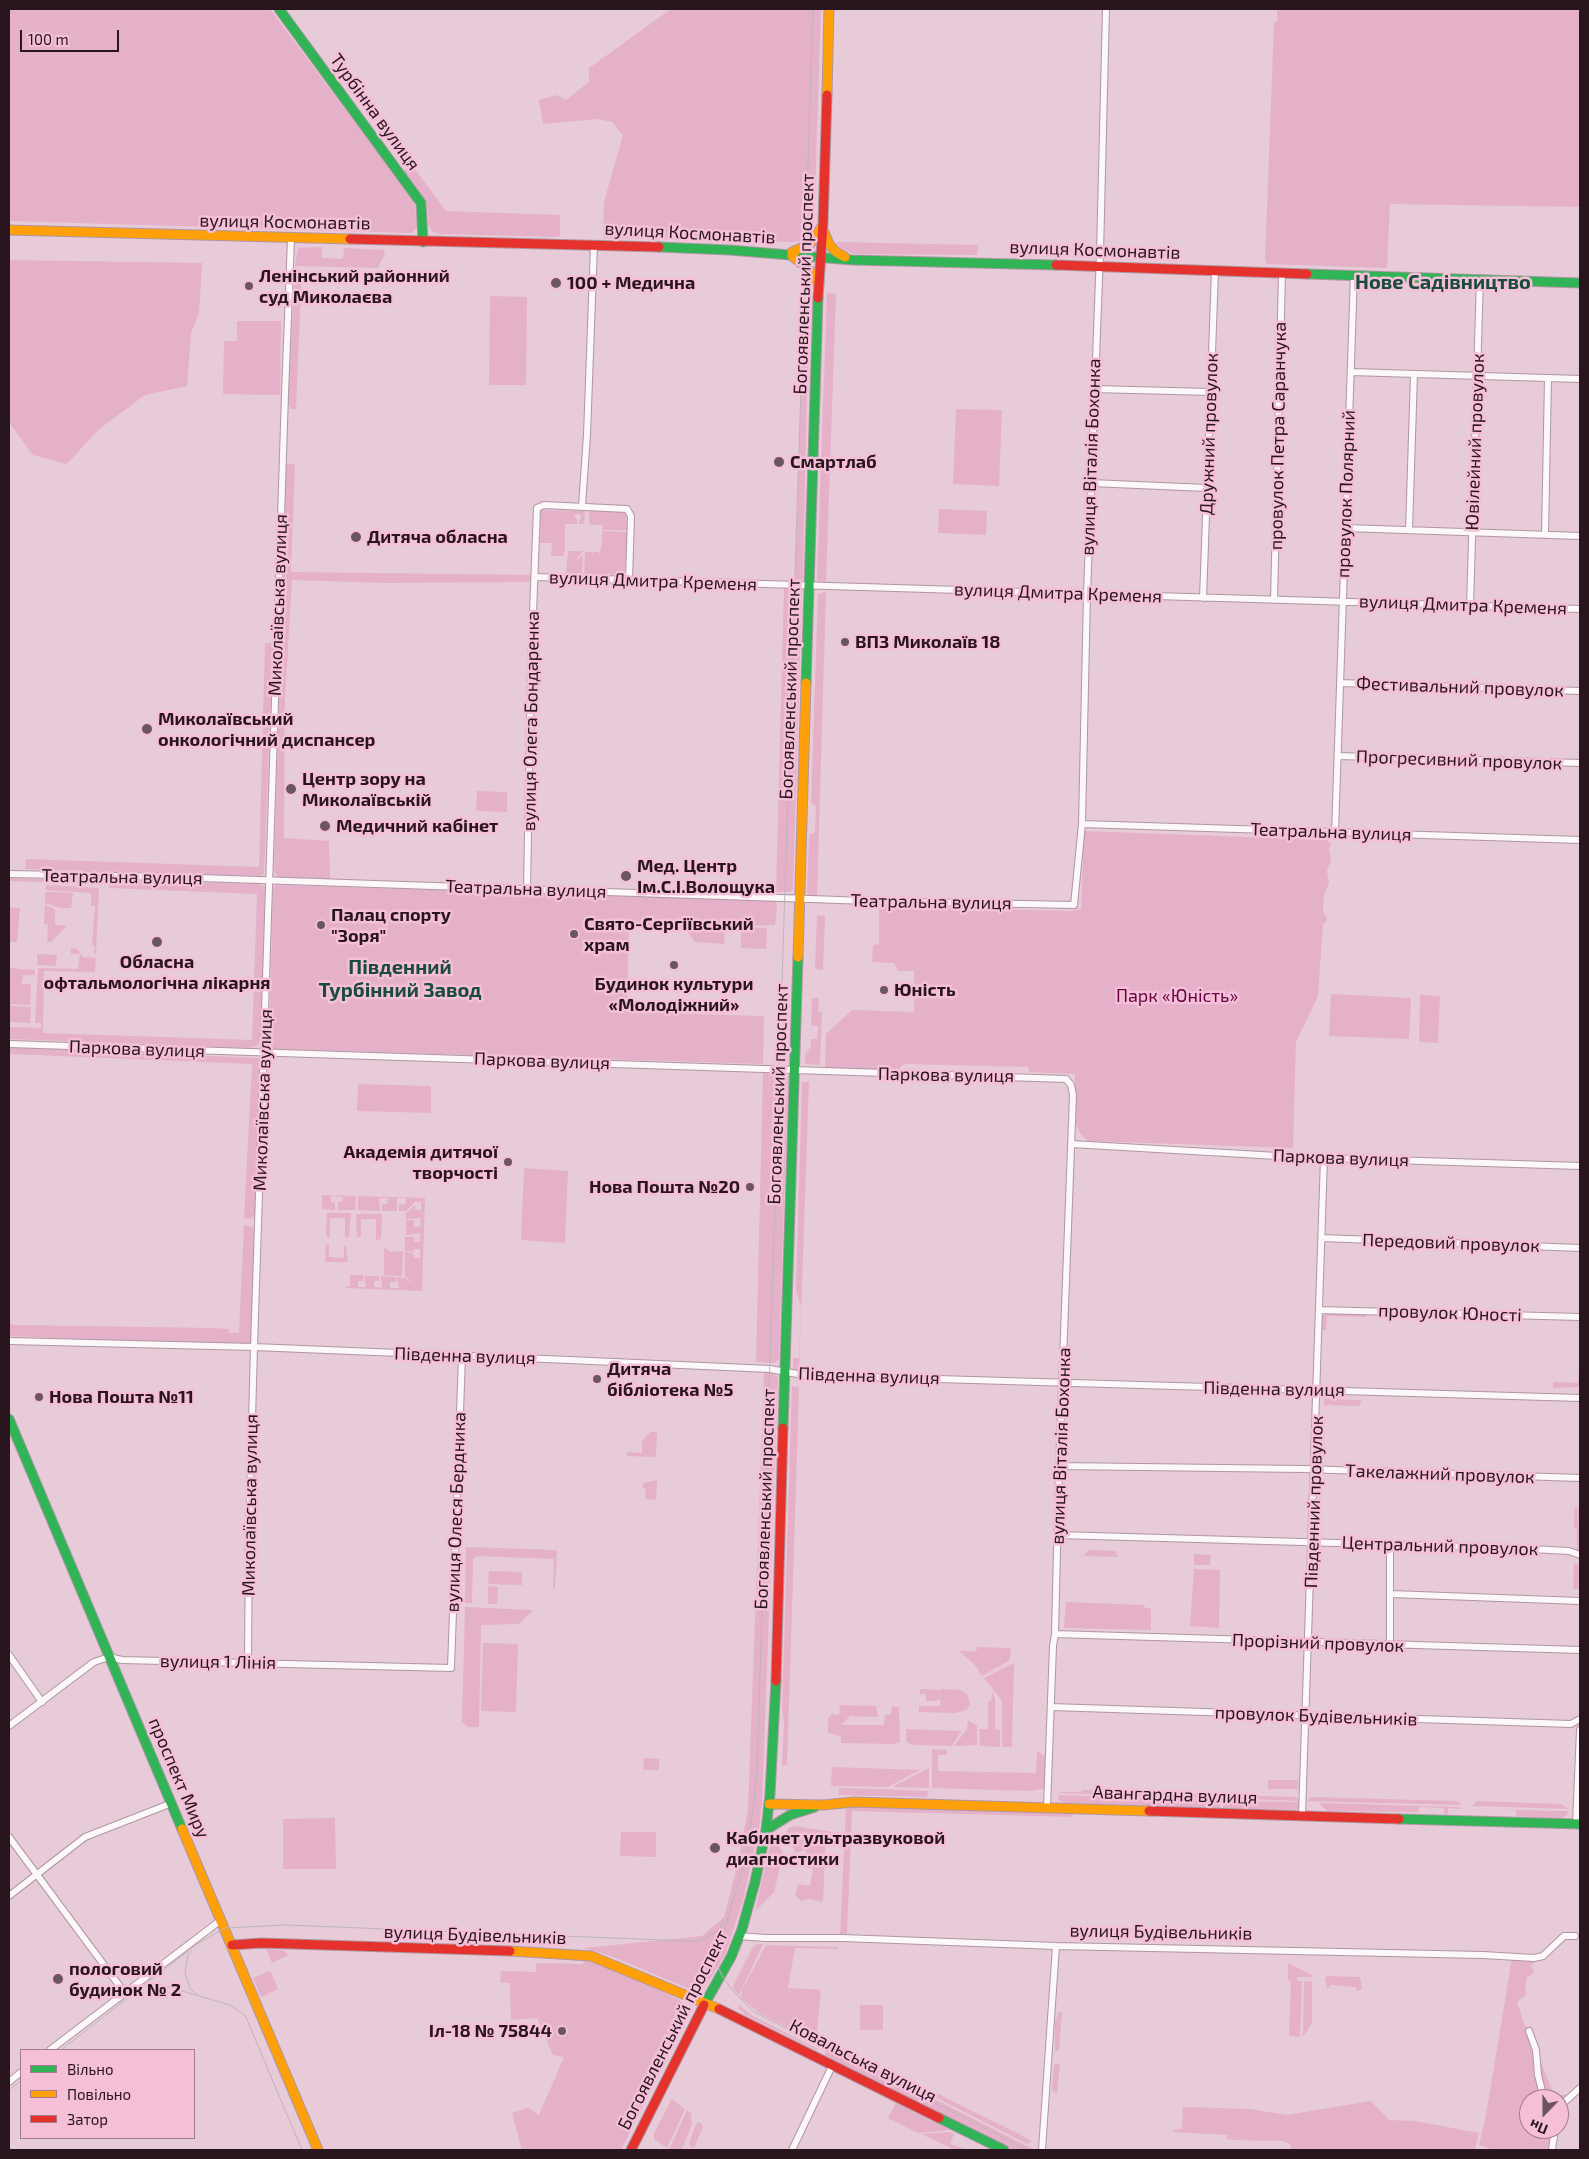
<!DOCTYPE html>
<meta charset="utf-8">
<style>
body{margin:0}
#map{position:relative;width:1589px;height:2159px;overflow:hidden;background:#e8cbd8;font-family:"Exo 2",sans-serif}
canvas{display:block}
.frame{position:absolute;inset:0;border:10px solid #28151e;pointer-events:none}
.legend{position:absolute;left:20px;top:2049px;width:175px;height:90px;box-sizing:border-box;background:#f4bfd7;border:1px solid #a27b8d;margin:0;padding:6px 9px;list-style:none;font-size:15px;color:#28151e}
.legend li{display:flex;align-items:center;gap:10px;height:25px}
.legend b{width:25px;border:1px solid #a27b8d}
.north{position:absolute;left:1519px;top:2089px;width:50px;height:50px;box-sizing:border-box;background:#f4bfd7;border:1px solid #a27b8d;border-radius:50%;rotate:202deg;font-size:14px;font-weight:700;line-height:20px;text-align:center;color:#28151e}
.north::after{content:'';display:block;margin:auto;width:18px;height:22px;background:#6b555f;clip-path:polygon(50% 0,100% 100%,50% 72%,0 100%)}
.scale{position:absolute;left:20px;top:30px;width:99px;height:22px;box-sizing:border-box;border:2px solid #28151e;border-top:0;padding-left:6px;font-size:15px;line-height:18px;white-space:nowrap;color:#28151e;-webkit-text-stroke:4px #f4bfd7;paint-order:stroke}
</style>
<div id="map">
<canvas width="1589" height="2159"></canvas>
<div class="frame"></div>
<ul class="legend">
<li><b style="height:6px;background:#30b455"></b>Вільно</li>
<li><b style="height:6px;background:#ff9f0a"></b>Повільно</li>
<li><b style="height:6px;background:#e5322d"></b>Затор</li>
</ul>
<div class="north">Пн</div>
<div class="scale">100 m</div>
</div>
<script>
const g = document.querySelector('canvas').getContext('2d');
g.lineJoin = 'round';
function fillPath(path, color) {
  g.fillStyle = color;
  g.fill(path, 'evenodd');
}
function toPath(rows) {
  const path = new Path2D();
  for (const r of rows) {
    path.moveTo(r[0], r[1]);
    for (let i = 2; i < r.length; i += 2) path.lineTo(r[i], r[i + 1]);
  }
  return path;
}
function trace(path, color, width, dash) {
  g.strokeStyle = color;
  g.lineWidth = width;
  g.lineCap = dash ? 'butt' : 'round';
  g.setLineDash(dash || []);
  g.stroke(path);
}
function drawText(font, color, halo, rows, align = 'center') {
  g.font = font + ' "Exo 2",sans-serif';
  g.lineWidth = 5;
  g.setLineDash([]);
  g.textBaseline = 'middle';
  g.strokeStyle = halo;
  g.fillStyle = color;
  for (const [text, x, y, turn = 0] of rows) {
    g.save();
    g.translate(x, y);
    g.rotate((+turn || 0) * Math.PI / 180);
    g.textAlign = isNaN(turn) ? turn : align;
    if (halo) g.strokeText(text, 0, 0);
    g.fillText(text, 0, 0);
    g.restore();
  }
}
fillPath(toPath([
 [9,9,270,9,413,200,415,206,417,227,412,233,9,221],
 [671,9,821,9,814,227,808,239,794,242,604,238,603,236,604,202,623,135,612,122,598,119,543,124,539,100,556,95,566,100,589,82,589,68],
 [1277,9,1580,9,1580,207,1390,204,1387,268,1267,264,1265,260,1274,22,1277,21],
 [411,164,446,211,560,215,560,235,559,237,439,234,433,232,428,224,427,204,403,171],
 [836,242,978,245,977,255,854,254,841,248],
 [322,247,322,258,343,259,344,248,384,250,385,254,378,268,295,266,298,248],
 [9,260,202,263,199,313,191,333,187,386,145,395,98,430,67,464,33,455,9,422],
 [295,270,302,270,296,409,292,409,288,405],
 [827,293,836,294,826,582,818,581,817,578],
 [490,296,527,297,526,385,489,385],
 [237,321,281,321,280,395,223,394,224,341,237,341],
 [802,348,808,348,803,578,801,582,795,583],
 [956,409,1002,410,999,486,953,484],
 [287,464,295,464,291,572,532,575,529,582,385,583,292,580,285,697,284,838,329,841,330,879,281,878,277,876,274,871,286,466],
 [939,509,987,511,986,535,938,533],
 [541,510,585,511,584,524,578,524,582,516,578,514,574,516,577,520,577,524,565,524,565,551,563,556,551,556,552,543,540,543],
 [589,511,626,512,627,530,602,530,603,525,591,525,589,523],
 [602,531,627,532,625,575,584,574,585,552,592,552,594,554,594,552,599,552,602,557,600,552,602,541,606,541,602,540],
 [568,551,583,551,575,562,583,555,582,574,566,573],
 [784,588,799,589,802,591,793,889,790,892,776,892],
 [826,592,817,897,811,897,807,893,809,835,815,832,816,806,811,803,818,594],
 [265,643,273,643,264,874,261,876,25,869,26,859,259,867],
 [477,791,507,792,507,812,476,811],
 [1084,831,1328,840,1328,842,1331,842,1329,849,1331,860,1327,871,1329,883,1324,895,1323,911,1327,919,1326,923,1323,923,1318,996,1296,1042,1293,1148,1088,1141,1081,1134,1074,1122,1075,1074,1029,1072,1028,1067,904,1064,897,1070,825,1067,826,1034,852,1010,914,1012,914,971,898,971,894,963,872,962,873,945,879,944,879,906,1070,911,1081,909],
 [9,878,100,881,103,884,9,881],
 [113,880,258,884,265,887,261,1038,258,1045,250,1048,9,1039,9,1027,41,1028,41,1023,35,1023,38,968,78,969,80,954,71,954,71,948,77,949,83,957,96,958,95,972,44,971,43,1033,252,1040,257,894,109,888,109,884],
 [46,885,99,888,96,954,94,953,95,946,92,945,95,906,91,906,91,893,46,890],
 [276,885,775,900,777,906,775,925,737,926,725,924,723,931,725,938,724,944,695,942,687,931,650,931,644,928,629,928,627,1012,764,1016,763,1064,273,1049,269,1046,273,888],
 [45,892,73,893,71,908,60,908,45,903],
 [45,905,55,909,55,925,67,926,51,942,47,942,48,925,44,924],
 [9,907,20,908,17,942,9,942],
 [817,915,825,916,823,970,815,969],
 [741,927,767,928,766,949,741,948],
 [37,954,57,955,56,966,37,965],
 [9,968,35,970,35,975,23,975,22,983,19,984,31,984,30,1005,9,1004],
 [1331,994,1411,998,1409,1039,1329,1036],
 [1420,995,1440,996,1438,1043,1419,1042],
 [812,998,819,998,818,1011,822,1012,820,1065,805,1064,805,1055,811,1046,811,1039,817,1039,818,1026,811,1026],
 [9,1006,31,1007,30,1023,9,1022],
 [9,1047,259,1058,256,1214,254,1217,251,1219,244,1218,252,1064,9,1054],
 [763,1072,783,1073,788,1078,779,1359,775,1363,756,1362],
 [802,1082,809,1082,799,1372,793,1370,793,1358,799,1358,801,1306,796,1291],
 [358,1084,431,1086,431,1113,357,1111],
 [524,1168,568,1171,565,1243,521,1240],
 [322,1195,356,1196,355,1210,338,1210,338,1202,342,1202,343,1197,331,1196,331,1202,335,1203,335,1210,322,1209],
 [358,1196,425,1198,422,1291,343,1288,350,1286,350,1275,363,1275,363,1281,358,1281,358,1287,366,1287,364,1276,379,1276,379,1281,374,1281,374,1287,382,1288,381,1276,396,1277,396,1282,390,1282,390,1288,399,1288,397,1277,405,1278,413,1284,405,1276,405,1252,413,1253,414,1258,420,1258,420,1249,414,1249,414,1252,405,1251,405,1237,414,1237,414,1242,420,1242,420,1233,406,1235,406,1220,414,1220,414,1227,420,1227,421,1218,406,1219,406,1213,415,1205,415,1210,421,1210,421,1202,415,1202,406,1211,399,1211,399,1205,406,1204,406,1198,397,1198,397,1211,382,1211,382,1204,387,1204,388,1198,379,1198,380,1211,358,1210],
 [327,1213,351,1213,349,1237,345,1237,345,1218,330,1218,330,1238,326,1236],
 [356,1214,382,1214,381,1239,376,1240,376,1219,361,1219,361,1237,357,1237],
 [244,1225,255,1228,251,1342,248,1346,9,1336,9,1323,14,1325,214,1328,229,1329,229,1333,239,1333],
 [329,1244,329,1257,344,1258,344,1246,346,1246,348,1262,325,1262,326,1245],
 [384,1247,390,1252,403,1251,402,1276,384,1275],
 [1327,1312,1366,1314,1366,1317,1327,1316,1326,1330,1322,1330,1322,1317],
 [1579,1370,1580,1387,1553,1388,1553,1382,1578,1383],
 [764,1372,774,1373,778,1377,762,1802,759,1829,743,1900,725,1955,706,1985,699,1988,690,1989,613,1957,584,1948,702,1936,724,1917,738,1863,748,1810],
 [792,1386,799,1387,797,1455,787,1765,782,1765,784,1723,782,1708],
 [1324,1399,1361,1400,1360,1406,1324,1405],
 [650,1432,657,1432,656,1457,627,1456,627,1452,642,1453,642,1441],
 [657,1480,656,1500,645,1499,646,1489,642,1488,644,1483],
 [1575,1507,1577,1508,1577,1526,1578,1508,1580,1508,1580,1553,1577,1551,1577,1528,1574,1527],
 [466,1547,557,1550,555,1588,553,1588,554,1559,477,1556,473,1559,472,1603,465,1603],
 [1089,1550,1115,1551,1118,1557,1083,1556],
 [1194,1554,1211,1555,1210,1565,1194,1565],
 [1574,1563,1580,1565,1580,1589,1573,1589],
 [1194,1569,1220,1570,1219,1628,1190,1626],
 [489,1571,522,1572,522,1585,488,1584],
 [488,1586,498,1587,497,1604,488,1604],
 [1066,1602,1143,1605,1144,1607,1151,1609,1151,1630,1064,1628],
 [465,1607,533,1610,519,1624,481,1625,479,1727,468,1727,462,1722],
 [483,1643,518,1644,516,1712,481,1711],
 [978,1647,1011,1648,1010,1660,982,1676,975,1665,958,1650,975,1652],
 [1014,1663,1012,1747,1002,1747,1002,1701,984,1678],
 [920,1689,939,1690,940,1695,940,1689,960,1690,968,1695,970,1705,966,1710,955,1713,919,1712,919,1706,940,1706,940,1699,936,1701,926,1701,926,1694,920,1694],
 [992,1691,995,1698,995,1729,1000,1730,1000,1747,980,1746,979,1729,988,1729,988,1701,991,1701],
 [840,1705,876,1706,878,1717,850,1716,841,1725,884,1725,885,1715,891,1714,892,1707,899,1707,900,1742,893,1744,841,1743,841,1737,828,1732,828,1718,832,1714,839,1715],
 [968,1720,977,1726,977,1745,954,1746,967,1729],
 [906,1729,961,1731,952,1746,916,1745,910,1744,906,1741],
 [932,1749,947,1750,947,1755,938,1755,938,1771,1036,1773,1037,1752,1039,1752,1045,1756,1047,1788,1030,1791,932,1788],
 [644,1758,659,1759,659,1770,643,1770],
 [832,1767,920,1770,888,1787,831,1786],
 [929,1768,929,1788,892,1787],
 [1268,1780,1298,1780,1298,1789,1268,1789],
 [839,1788,881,1789,928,1791,927,1797,839,1795],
 [1084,1790,1220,1795,1220,1799,1059,1793,1061,1792,1080,1792],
 [1058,1795,1220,1800,1220,1808,1064,1803,1058,1799],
 [1223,1795,1295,1797,1301,1801,1223,1798],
 [1311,1797,1457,1801,1462,1805,1307,1801],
 [1223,1801,1302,1802,1300,1808,1295,1810,1223,1808],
 [1477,1801,1561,1804,1569,1809,1472,1806],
 [1319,1803,1460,1807,1460,1809,1448,1808,1448,1814,1444,1814,1444,1808,1419,1807,1418,1812,1327,1811],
 [854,1805,1073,1813,1073,1817,852,1811,847,1933,840,1936,846,1807],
 [1472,1808,1552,1811,1569,1811,1566,1816,1560,1819,1516,1816,1516,1810],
 [335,1818,336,1869,283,1869,283,1819],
 [794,1826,839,1833,839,1836,826,1836,823,1902,810,1899,801,1901,795,1895,798,1884,810,1886,813,1869,801,1866,799,1858,807,1854,805,1850,796,1853,786,1834,788,1828],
 [621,1832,656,1832,656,1857,620,1856],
 [772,1837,774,1837,782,1851,782,1859,774,1892,755,1911],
 [757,1944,763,1944,739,1995,733,1989,733,1986,753,1947],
 [766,1945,838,1947,838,1949,795,1948,788,1988,821,1990,816,2042,759,2013,741,1998,742,1990],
 [266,1949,283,1950,289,1955,272,1963],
 [1512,1958,1537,1959,1531,1966,1534,1973,1527,1977,1525,1989,1527,1994,1517,2002,1525,2026,1532,2030,1543,2099,1529,2099,1529,2129,1553,2129,1550,2150,1494,2150,1479,2145,1486,2115],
 [585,1960,603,1964,680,2000,686,2007,687,2017,621,2150,522,2150,512,2113,528,2108,539,2115,564,2057,553,2055,537,2018,511,2020,510,1983,500,1982,501,1971,536,1972,536,1963,582,1964],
 [1288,1963,1312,1975,1312,1977,1297,1977,1297,1981,1302,1981,1300,2037,1289,2036,1291,1981,1288,1980],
 [270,1971,278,1989,261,1997,253,1978],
 [1327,1976,1360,1977,1362,1989,1356,1991,1356,1987,1330,1985,1329,1988,1327,1988,1325,1979],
 [1312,1981,1312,2023,1303,2037,1304,1982],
 [739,2005,751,2015,818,2049,816,2050,746,2015,738,2008],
 [860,2005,883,2005,883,2030,860,2030],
 [1059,2012,1062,2012,1059,2050,1055,2051,1055,2022],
 [828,2044,876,2066,882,2073,900,2075,1031,2140,1031,2142,1027,2144,902,2080,881,2074,828,2047],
 [827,2048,881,2075,899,2081,1035,2150,1013,2150,825,2055],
 [1540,2060,1552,2090,1559,2096,1565,2094,1567,2096,1559,2104,1559,2099,1546,2099,1541,2086],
 [1060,2063,1057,2093,1054,2092,1052,2089,1054,2065],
 [672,2099,685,2109,667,2148,654,2139,654,2133],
 [1371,2101,1389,2120,1415,2121,1479,2133,1475,2150,1296,2150,1290,2148,1291,2145,1283,2141,1235,2140,1227,2139,1227,2135,1173,2132,1174,2130,1182,2129,1183,2107,1250,2109,1287,2115],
 [896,2103,950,2130,918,2133,888,2118],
 [687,2110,691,2113,692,2125,682,2149,669,2150],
 [700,2122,703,2127,694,2148,690,2147,689,2143,696,2124],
 [951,2132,954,2134,950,2144,968,2150,955,2150,921,2134]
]), '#e4b1c9');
const street = toPath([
 [1351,372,1580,379],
 [1094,389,1210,392],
 [1091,483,1207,488],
 [582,506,587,435,594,245],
 [1346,528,1580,536],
 [1409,530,1414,374],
 [1545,535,1548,378],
 [536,577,1580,609],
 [1203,598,1215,271],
 [1274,600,1282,273],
 [1470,606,1480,278],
 [1340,683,1580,691],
 [1338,756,1580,763],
 [1082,824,1580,840],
 [1335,833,1354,274],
 [9,874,172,877,868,901,1074,905,1082,824,1087,594,1100,253,1106,9],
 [527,890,531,666,537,508,544,505,627,509,631,516,629,581],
 [9,1044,1066,1079,1071,1085,1073,1095,1059,1466,1055,1634,1053,1646,1047,1807],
 [1071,1144,1295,1157,1580,1166],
 [1322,1238,1580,1248],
 [1319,1310,1580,1317],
 [9,1341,254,1347,569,1360,770,1369,803,1375,1580,1398],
 [1059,1466,1303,1469,1580,1478],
 [1058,1535,1511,1548,1569,1551,1580,1555],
 [1391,1594,1580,1601],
 [1055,1634,1580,1650],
 [1390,1646,1390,1545],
 [9,1655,42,1702],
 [248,1662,249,1528,254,1347,285,394,291,239],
 [1051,1707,1571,1724,1580,1719],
 [9,1726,94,1662,109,1657,122,1660,451,1668,462,1356],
 [1302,1815,1324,1158],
 [1576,1824,1580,1730],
 [9,1837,124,1992],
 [9,1896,85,1837,172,1803],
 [739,1936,765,1938,843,1938,1056,1946,1483,1955,1534,1958,1543,1956,1564,1936,1575,1936],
 [1529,2031,1536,2050,1538,2075,1544,2099],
 [50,2050,221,1920],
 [9,2082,21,2072],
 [1559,2107,1580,2088],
 [792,2150,833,2064],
 [1042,2150,1056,1946],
 [1552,2150,1555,2129]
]);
const fast = toPath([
 [279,9,421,203,423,242],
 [659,247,729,250,852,260,1056,265],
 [1307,274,1580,283],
 [806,683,818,298],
 [9,1419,182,1829],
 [783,1428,798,957],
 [1399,1819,1580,1824],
 [766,1830,790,1815,815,1807],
 [704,2005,731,1957,742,1929,755,1882,766,1830,770,1794,776,1681],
 [939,2118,1004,2150]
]);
const slow = toPath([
 [827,95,829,9],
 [9,230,350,239],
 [824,232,829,244,836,252,845,257],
 [792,252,810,244,821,228],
 [792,256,810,270,819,284],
 [798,957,806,683],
 [769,1804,823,1805,854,1802,1149,1811],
 [182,1829,318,2150],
 [510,1951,591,1956,719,2009]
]);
const jam = toPath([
 [350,239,659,247],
 [1056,265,1307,274],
 [818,298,823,224,827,95],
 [776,1681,783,1428],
 [1149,1811,1399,1819],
 [232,1945,261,1943,510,1951],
 [719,2009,939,2118],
 [631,2150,704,2005]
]);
trace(street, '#ad97a2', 8);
trace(fast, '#ad97a2', 11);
trace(slow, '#ad97a2', 11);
trace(jam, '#ad97a2', 11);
trace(street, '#fcf7f9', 6);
trace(fast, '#30b455', 9);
trace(slow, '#ff9f0a', 9);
trace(jam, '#e5322d', 9);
trace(toPath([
 [813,9,757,1768,754,1803,746,1856,718,1952,717,1964,722,1976,734,1992,754,2012,1028,2150],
 [192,1950,188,1955,185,1972,190,1988,198,1996],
 [146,1987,159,1984,165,1986,230,2005,245,2015,302,2150],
 [61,2050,197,1944,225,1928,286,1925,688,1941,697,1941,710,1936,720,1928,724,1921],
 [9,2090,21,2081]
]), '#bdb5b9', 1);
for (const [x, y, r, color] of [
 [556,283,6,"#6b555f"],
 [249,286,5,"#6b555f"],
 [779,462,6,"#6b555f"],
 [356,537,6,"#6b555f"],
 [845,642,5,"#6b555f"],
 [147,729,6,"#6b555f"],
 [291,789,6,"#6b555f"],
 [325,826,6,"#6b555f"],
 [626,876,6,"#6b555f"],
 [321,925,5,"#6b555f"],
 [574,934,5,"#6b555f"],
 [157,942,6,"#6b555f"],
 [674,965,5,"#6b555f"],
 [884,990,5,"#6b555f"],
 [508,1162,5,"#6b555f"],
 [750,1187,5,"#6b555f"],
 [597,1379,5,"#6b555f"],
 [39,1397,5,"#6b555f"],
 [715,1848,6,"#6b555f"],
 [58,1979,6,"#6b555f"],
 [562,2031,5,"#6b555f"]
]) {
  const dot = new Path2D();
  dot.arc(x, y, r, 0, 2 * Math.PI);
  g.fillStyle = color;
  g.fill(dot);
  trace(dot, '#f4bfd7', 2);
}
drawText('18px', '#28151e', '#f4bfd7', [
 ["Турбінна вулиця",375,112,54],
 ["вулиця Космонавтів",285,222,1],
 ["вулиця Космонавтів",690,233,3],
 ["вулиця Космонавтів",1095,250,2],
 ["Богоявленський проспект",804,284,-88],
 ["Дружний провулок",1209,434,-88],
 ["провулок Петра Саранчука",1278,436,-89],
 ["Ювілейний провулок",1475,442,-88],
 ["вулиця Віталія Бохонка",1091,457,-88],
 ["провулок Полярний",1346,494,-88],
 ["вулиця Дмитра Кременя",653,581,2],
 ["вулиця Дмитра Кременя",1058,593,2],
 ["Миколаївська вулиця",278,605,-88],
 ["вулиця Дмитра Кременя",1463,605,2],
 ["Фестивальний провулок",1460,687,2],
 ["Богоявленський проспект",790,689,-88],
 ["вулиця Олега Бондаренка",531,721,-89],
 ["Прогресивний провулок",1459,760,2],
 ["Театральна вулиця",1331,832,2],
 ["Театральна вулиця",122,877,1],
 ["Театральна вулиця",526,889,2],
 ["Театральна вулиця",931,902,1],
 ["Паркова вулиця",137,1049,2],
 ["Паркова вулиця",542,1061,2],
 ["Паркова вулиця",946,1075,1],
 ["Богоявленський проспект",778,1094,-88],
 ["Миколаївська вулиця",263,1100,-88],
 ["Паркова вулиця",1341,1158,2],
 ["Передовий провулок",1451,1243,2],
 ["провулок Юності",1450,1313,2],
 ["Південна вулиця",465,1356,2],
 ["Південна вулиця",869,1376,2],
 ["Південна вулиця",1274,1389,1],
 ["вулиця Віталія Бохонка",1061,1446,-88],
 ["Такелажний провулок",1440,1474,2],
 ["Богоявленський проспект",765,1499,-88],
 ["Південний провулок",1314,1502,-88],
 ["Миколаївська вулиця",250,1505,-89],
 ["вулиця Олеся Бердника",456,1512,-88],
 ["Центральний провулок",1440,1546,2],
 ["Прорізний провулок",1318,1643,2],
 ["вулиця 1 Лінія",218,1662,1],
 ["провулок Будівельників",1316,1716,2],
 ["проспект Миру",179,1778,67],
 ["Авангардна вулиця",1175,1795,2],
 ["вулиця Будівельників",1161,1932,1],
 ["вулиця Будівельників",475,1935,2],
 ["Богоявленський проспект",673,2030,-63],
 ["Ковальська вулиця",863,2061,27]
]);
drawText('bold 18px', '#28151e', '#f4bfd7', [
 ["Ленінський районний",259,276],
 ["суд Миколаєва",259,297],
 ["100 + Медична",567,283],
 ["Смартлаб",790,462],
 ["Дитяча обласна",367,537],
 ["ВПЗ Миколаїв 18",855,642],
 ["Миколаївський",158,719],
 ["онкологічний диспансер",158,740],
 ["Центр зору на",302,779],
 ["Миколаївській",302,800],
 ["Медичний кабінет",336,826],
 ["Мед. Центр",637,866],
 ["Ім.С.І.Волощука",637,887],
 ["Палац спорту",331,915],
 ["\"Зоря\"",331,936],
 ["Свято-Сергіївський",584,924],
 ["храм",584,945],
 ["Обласна",157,962,"center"],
 ["офтальмологічна лікарня",157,983,"center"],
 ["Будинок культури",674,984,"center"],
 ["«Молодіжний»",674,1005,"center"],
 ["Юність",894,990],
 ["Академія дитячої",498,1152,"right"],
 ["творчості",498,1173,"right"],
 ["Нова Пошта №20",740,1187,"right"],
 ["Дитяча",607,1369],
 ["бібліотека №5",607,1390],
 ["Нова Пошта №11",49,1397],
 ["Кабинет ультразвуковой",726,1838],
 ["диагностики",726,1859],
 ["пологовий",69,1969],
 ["будинок № 2",69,1990],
 ["Іл-18 № 75844",552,2031,"right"]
], 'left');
drawText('18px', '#680343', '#f4bfd7', [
 ["Парк «Юність»",1177,996]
]);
drawText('bold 20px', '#1a4c3d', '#f4bfd7', [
 ["Нове Садівництво",1443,282],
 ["Південний",400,967],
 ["Турбінний Завод",400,990]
]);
</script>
